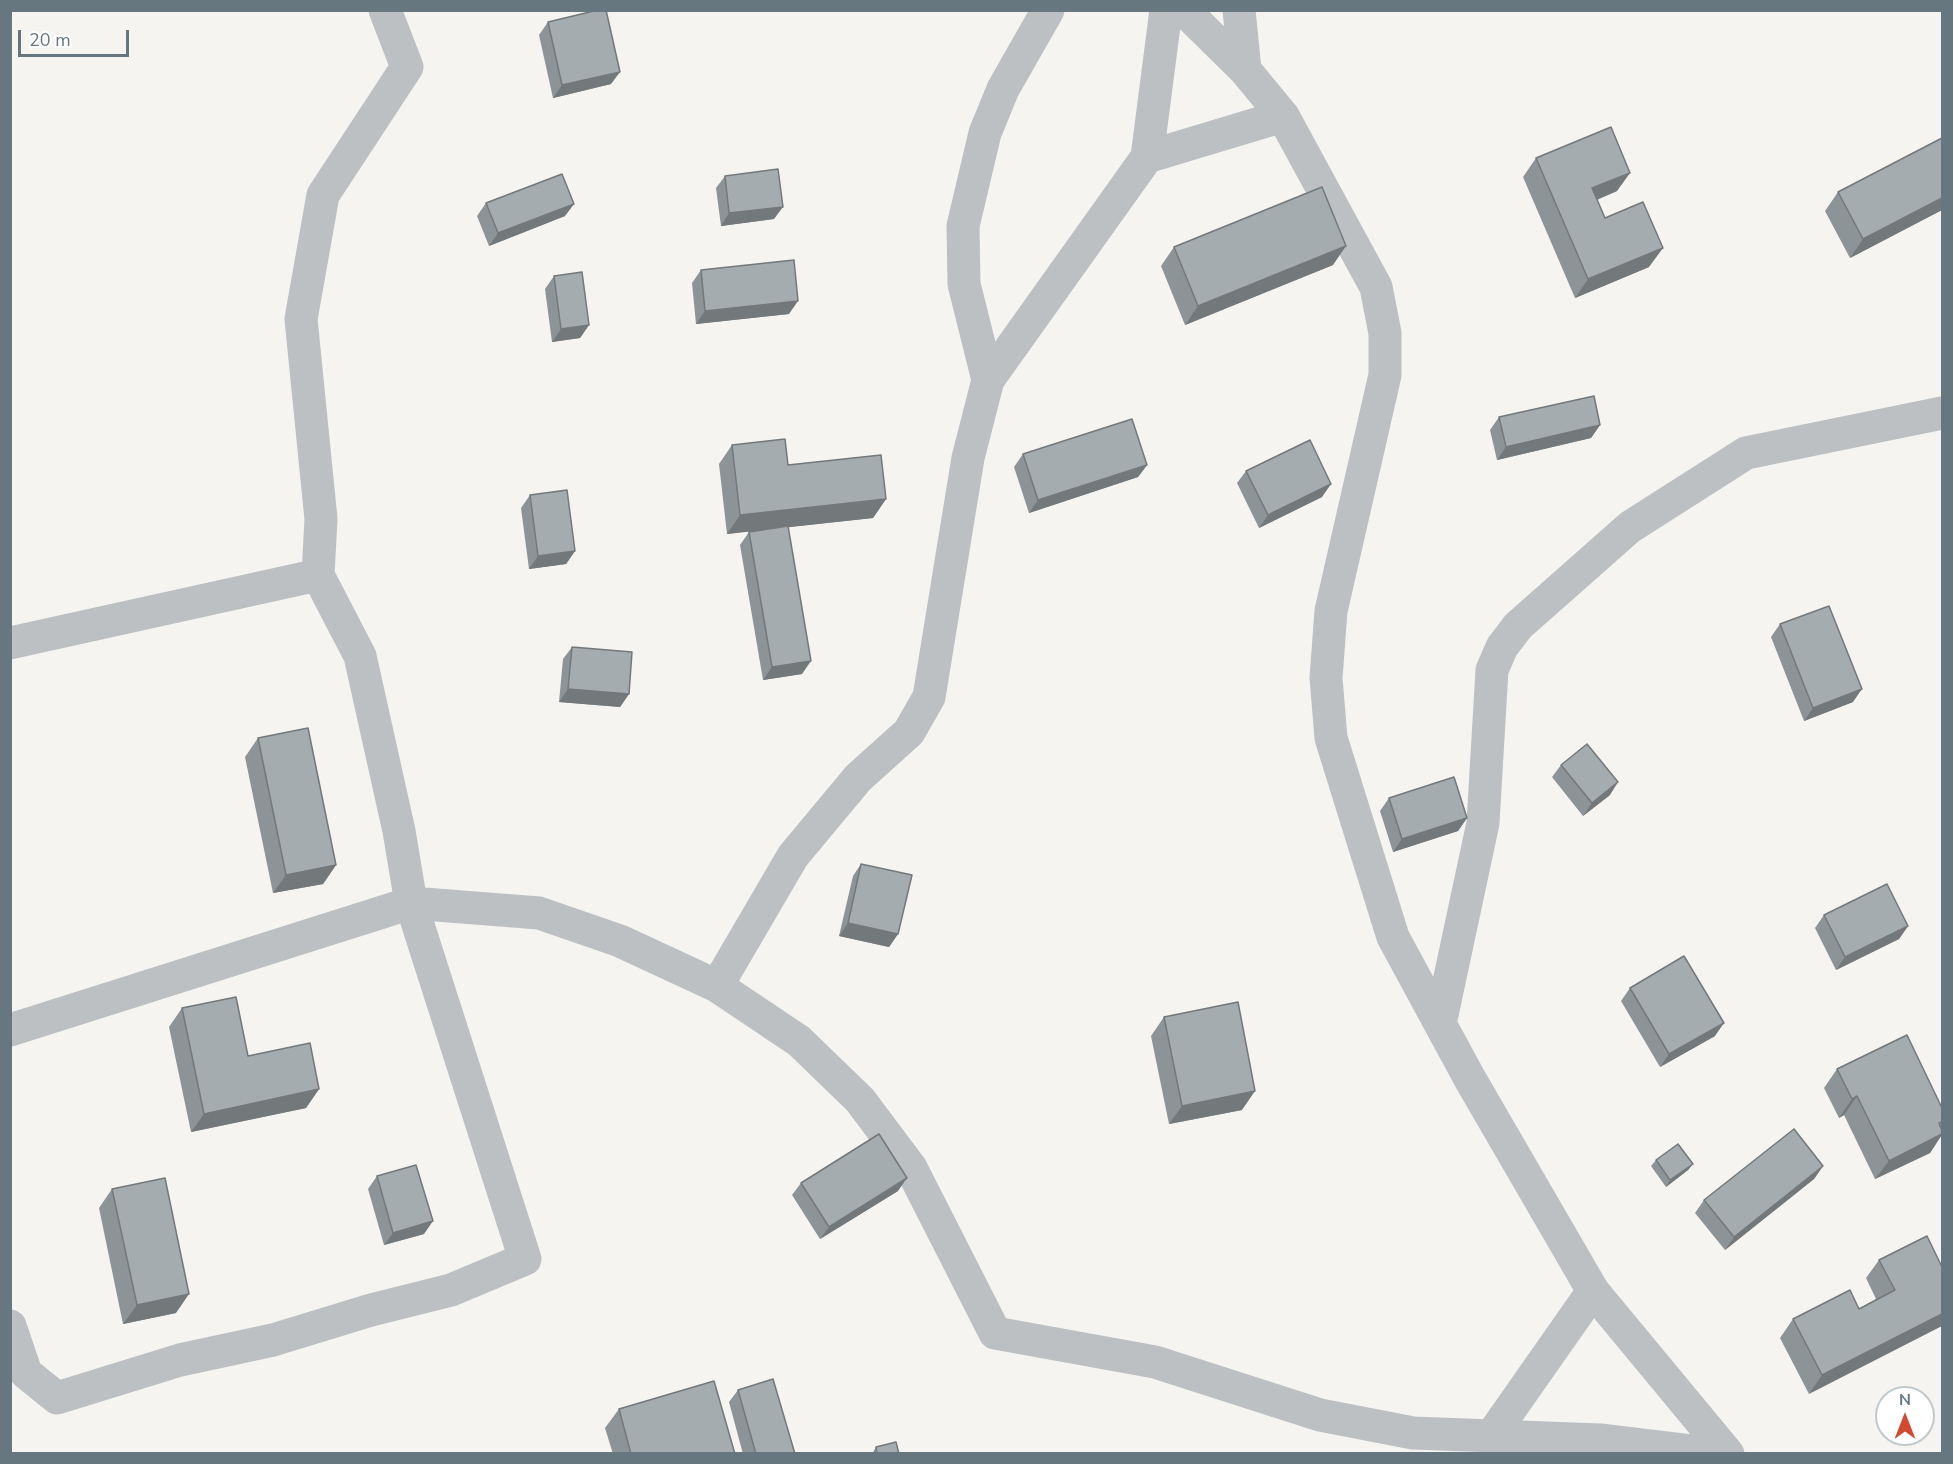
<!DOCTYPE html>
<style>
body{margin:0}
#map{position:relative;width:1953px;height:1464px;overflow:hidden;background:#f5f4f1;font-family:"Nunito Sans",sans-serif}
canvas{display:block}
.frame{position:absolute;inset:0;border:12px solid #667780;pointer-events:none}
.north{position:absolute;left:1875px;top:1386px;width:60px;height:60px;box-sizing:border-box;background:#fff;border:2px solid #c2c9cc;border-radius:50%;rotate:0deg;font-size:16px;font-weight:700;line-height:24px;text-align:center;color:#667780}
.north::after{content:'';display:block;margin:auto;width:21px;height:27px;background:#d34a33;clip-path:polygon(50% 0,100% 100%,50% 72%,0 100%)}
.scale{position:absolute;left:18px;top:30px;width:111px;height:27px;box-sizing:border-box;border:3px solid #667780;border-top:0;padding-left:8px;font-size:18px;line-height:21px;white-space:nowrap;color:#667780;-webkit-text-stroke:4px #fff;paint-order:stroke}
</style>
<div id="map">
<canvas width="1953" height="1464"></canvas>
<div class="frame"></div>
<div class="north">N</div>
<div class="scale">20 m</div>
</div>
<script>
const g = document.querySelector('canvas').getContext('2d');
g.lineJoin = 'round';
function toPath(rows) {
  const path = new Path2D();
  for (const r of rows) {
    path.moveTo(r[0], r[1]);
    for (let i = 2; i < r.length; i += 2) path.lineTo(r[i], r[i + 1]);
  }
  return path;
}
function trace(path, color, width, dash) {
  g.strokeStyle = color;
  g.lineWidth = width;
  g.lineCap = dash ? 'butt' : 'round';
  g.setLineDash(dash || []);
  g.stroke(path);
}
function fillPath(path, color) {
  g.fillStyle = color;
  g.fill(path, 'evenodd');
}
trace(toPath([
 [1184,10,1245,70,1283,116,1376,287,1385,333,1385,375,1331,611,1326,678,1331,738,1393,937,1470,1079,1593,1291,1728,1454],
 [1239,10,1245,70],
 [1147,157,1283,116],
 [988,380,964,284,963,226,985,133,1003,89,1048,10],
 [10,643,318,575],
 [717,986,793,856,858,778,909,732,929,697,968,458,988,380,1147,157,1166,10],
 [1440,1024,1483,823,1492,670,1502,647,1518,626,1630,527,1746,453,1942,413],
 [10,1030,411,903,539,913,620,941,717,986,799,1041,860,1100,911,1168,995,1333,1155,1362,1320,1415,1413,1433,1600,1440,1716,1454],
 [10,1326,26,1373,57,1398,180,1360,273,1340,371,1310,451,1290,525,1259,411,903,399,831,360,656,318,575,321,519,301,319,323,195,407,67,385,10],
 [1490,1438,1593,1291]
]), '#bcc0c3', 33);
fillPath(toPath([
 [548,22,611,84,553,98,539,35],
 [1942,138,1942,210,1850,258,1825,211,1838,192],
 [1536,158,1617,191,1597,200,1605,218,1649,267,1575,298,1523,177],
 [725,176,774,219,721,226,716,188],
 [486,203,565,216,489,246,477,216],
 [1174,247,1333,265,1185,325,1161,266],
 [701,270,789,314,696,324,692,283],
 [554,276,589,325,580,338,552,342,545,289],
 [1499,417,1600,425,1591,438,1497,460,1490,430],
 [732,445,788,465,886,499,873,518,788,527,802,674,763,680,740,545,749,532,767,529,727,534,719,464],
 [1023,454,1147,465,1138,477,1029,513,1014,467],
 [1246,471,1322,497,1259,528,1237,483],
 [530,495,575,551,566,564,529,569,521,508],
 [1780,624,1853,702,1804,721,1771,637],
 [572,647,629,694,620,707,559,702,563,659],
 [258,738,336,865,323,884,273,893,245,757],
 [1561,765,1610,795,1583,816,1552,777],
 [1389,798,1467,818,1458,831,1393,852,1380,811],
 [861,864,898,934,889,947,839,936,853,876],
 [1824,915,1908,926,1899,939,1836,970,1815,928],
 [1630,988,1715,1036,1660,1067,1621,1001],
 [182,1008,248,1056,319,1089,306,1108,191,1132,169,1027],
 [1164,1017,1242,1110,1169,1124,1151,1036],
 [1837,1069,1942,1108,1942,1127,1941,1129,1942,1135,1930,1153,1875,1179,1844,1115,1839,1118,1824,1088],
 [1656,1160,1693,1164,1688,1170,1666,1187,1651,1166],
 [1823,1166,1814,1179,1725,1250,1695,1213,1704,1200],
 [377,1176,424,1234,384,1245,368,1189],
 [801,1183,898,1191,820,1239,792,1195],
 [112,1189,176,1313,123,1324,99,1208],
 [1879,1260,1942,1267,1809,1394,1780,1338,1793,1319,1859,1309,1876,1299,1866,1278],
 [738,1390,795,1454,743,1454,729,1402],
 [619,1409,735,1454,613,1454,605,1428],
 [876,1447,899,1454,872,1454]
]), '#8d9497');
fillPath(toPath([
 [620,72,611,84,553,98,562,85],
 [1630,173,1617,191,1579,207,1592,188],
 [1942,198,1942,210,1850,258,1863,239],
 [574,204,565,216,489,246,498,233],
 [783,207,774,219,721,226,729,213],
 [1346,246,1333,265,1185,325,1198,306],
 [1663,248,1649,267,1575,298,1588,279],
 [798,301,789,314,696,324,705,311],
 [589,325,580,338,552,342,561,329],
 [1600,425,1591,438,1497,460,1506,447],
 [1147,465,1138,477,1029,513,1038,500],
 [1331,484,1322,497,1259,528,1268,515],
 [886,499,873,518,727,534,740,515],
 [575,551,566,564,529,569,538,556],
 [811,661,802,674,763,680,772,667],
 [568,689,629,694,620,707,559,702],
 [1862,689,1853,702,1804,721,1813,708],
 [1618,782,1610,795,1583,816,1592,803],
 [1467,818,1458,831,1393,852,1402,839],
 [336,865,323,884,273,893,286,875],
 [848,923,898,934,889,947,839,936],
 [1908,926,1899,939,1836,970,1845,957],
 [1724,1023,1715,1036,1660,1067,1669,1054],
 [319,1089,306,1108,191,1132,204,1114],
 [1255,1091,1242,1110,1169,1124,1182,1106],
 [1857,1096,1844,1115,1839,1118,1852,1099],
 [1942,1134,1930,1153,1875,1179,1889,1161],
 [1693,1164,1688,1170,1666,1187,1670,1180],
 [1823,1166,1814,1179,1725,1250,1734,1237],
 [907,1178,898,1191,820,1239,829,1227],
 [433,1221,424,1234,384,1245,393,1233],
 [189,1294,176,1313,123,1324,137,1305],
 [1942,1314,1942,1326,1809,1394,1822,1375]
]), '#73787b');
const building = toPath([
 [598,10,606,10,620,72,562,85,548,22,598,10],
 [1611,127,1630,173,1592,188,1605,218,1643,202,1663,248,1588,279,1536,158,1611,127],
 [1942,138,1942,198,1863,239,1838,192,1942,138],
 [778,169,783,207,729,213,725,176,778,169],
 [562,174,574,204,498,233,486,203,562,174],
 [1322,187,1346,246,1198,306,1174,247,1322,187],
 [794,260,798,301,705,311,701,270,794,260],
 [582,272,589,325,561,329,554,276,582,272],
 [1594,396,1600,425,1506,447,1499,417,1594,396],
 [1132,419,1147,465,1038,500,1023,454,1132,419],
 [785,439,788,465,881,455,886,499,740,515,732,445,785,439],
 [1310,440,1331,484,1268,515,1246,471,1310,440],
 [567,490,575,551,538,556,530,495,567,490],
 [788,526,811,661,772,667,749,532,788,526],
 [1829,606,1862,689,1813,708,1780,624,1829,606],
 [572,647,632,652,629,694,568,689,572,647],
 [308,728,336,865,286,875,258,738,308,728],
 [1587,744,1618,782,1592,803,1561,765,1587,744],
 [1454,777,1467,818,1402,839,1389,798,1454,777],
 [861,864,912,875,898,934,848,923,861,864],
 [1887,884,1908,926,1845,957,1824,915,1887,884],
 [1684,956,1724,1023,1669,1054,1630,988,1684,956],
 [236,997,248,1056,310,1043,319,1089,204,1114,182,1008,236,997],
 [1238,1002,1255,1091,1182,1106,1164,1017,1238,1002],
 [1907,1035,1942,1108,1942,1122,1939,1123,1942,1131,1942,1134,1889,1161,1857,1096,1852,1099,1837,1069,1907,1035],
 [1794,1129,1823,1166,1734,1237,1704,1200,1794,1129],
 [879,1134,907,1178,829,1227,801,1183,879,1134],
 [1678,1144,1693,1164,1670,1180,1656,1160,1678,1144],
 [416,1165,433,1221,393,1233,377,1176,416,1165],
 [165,1178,189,1294,137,1305,112,1189,165,1178],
 [1927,1236,1942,1267,1942,1314,1822,1375,1793,1319,1850,1290,1859,1309,1895,1290,1879,1260,1927,1236],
 [773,1379,795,1454,756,1454,738,1390,773,1379],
 [714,1381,735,1454,631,1454,619,1409,714,1381],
 [896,1442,899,1454,877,1454,876,1447,896,1442]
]);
fillPath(building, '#a4acb0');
trace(building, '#73787b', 1.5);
</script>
